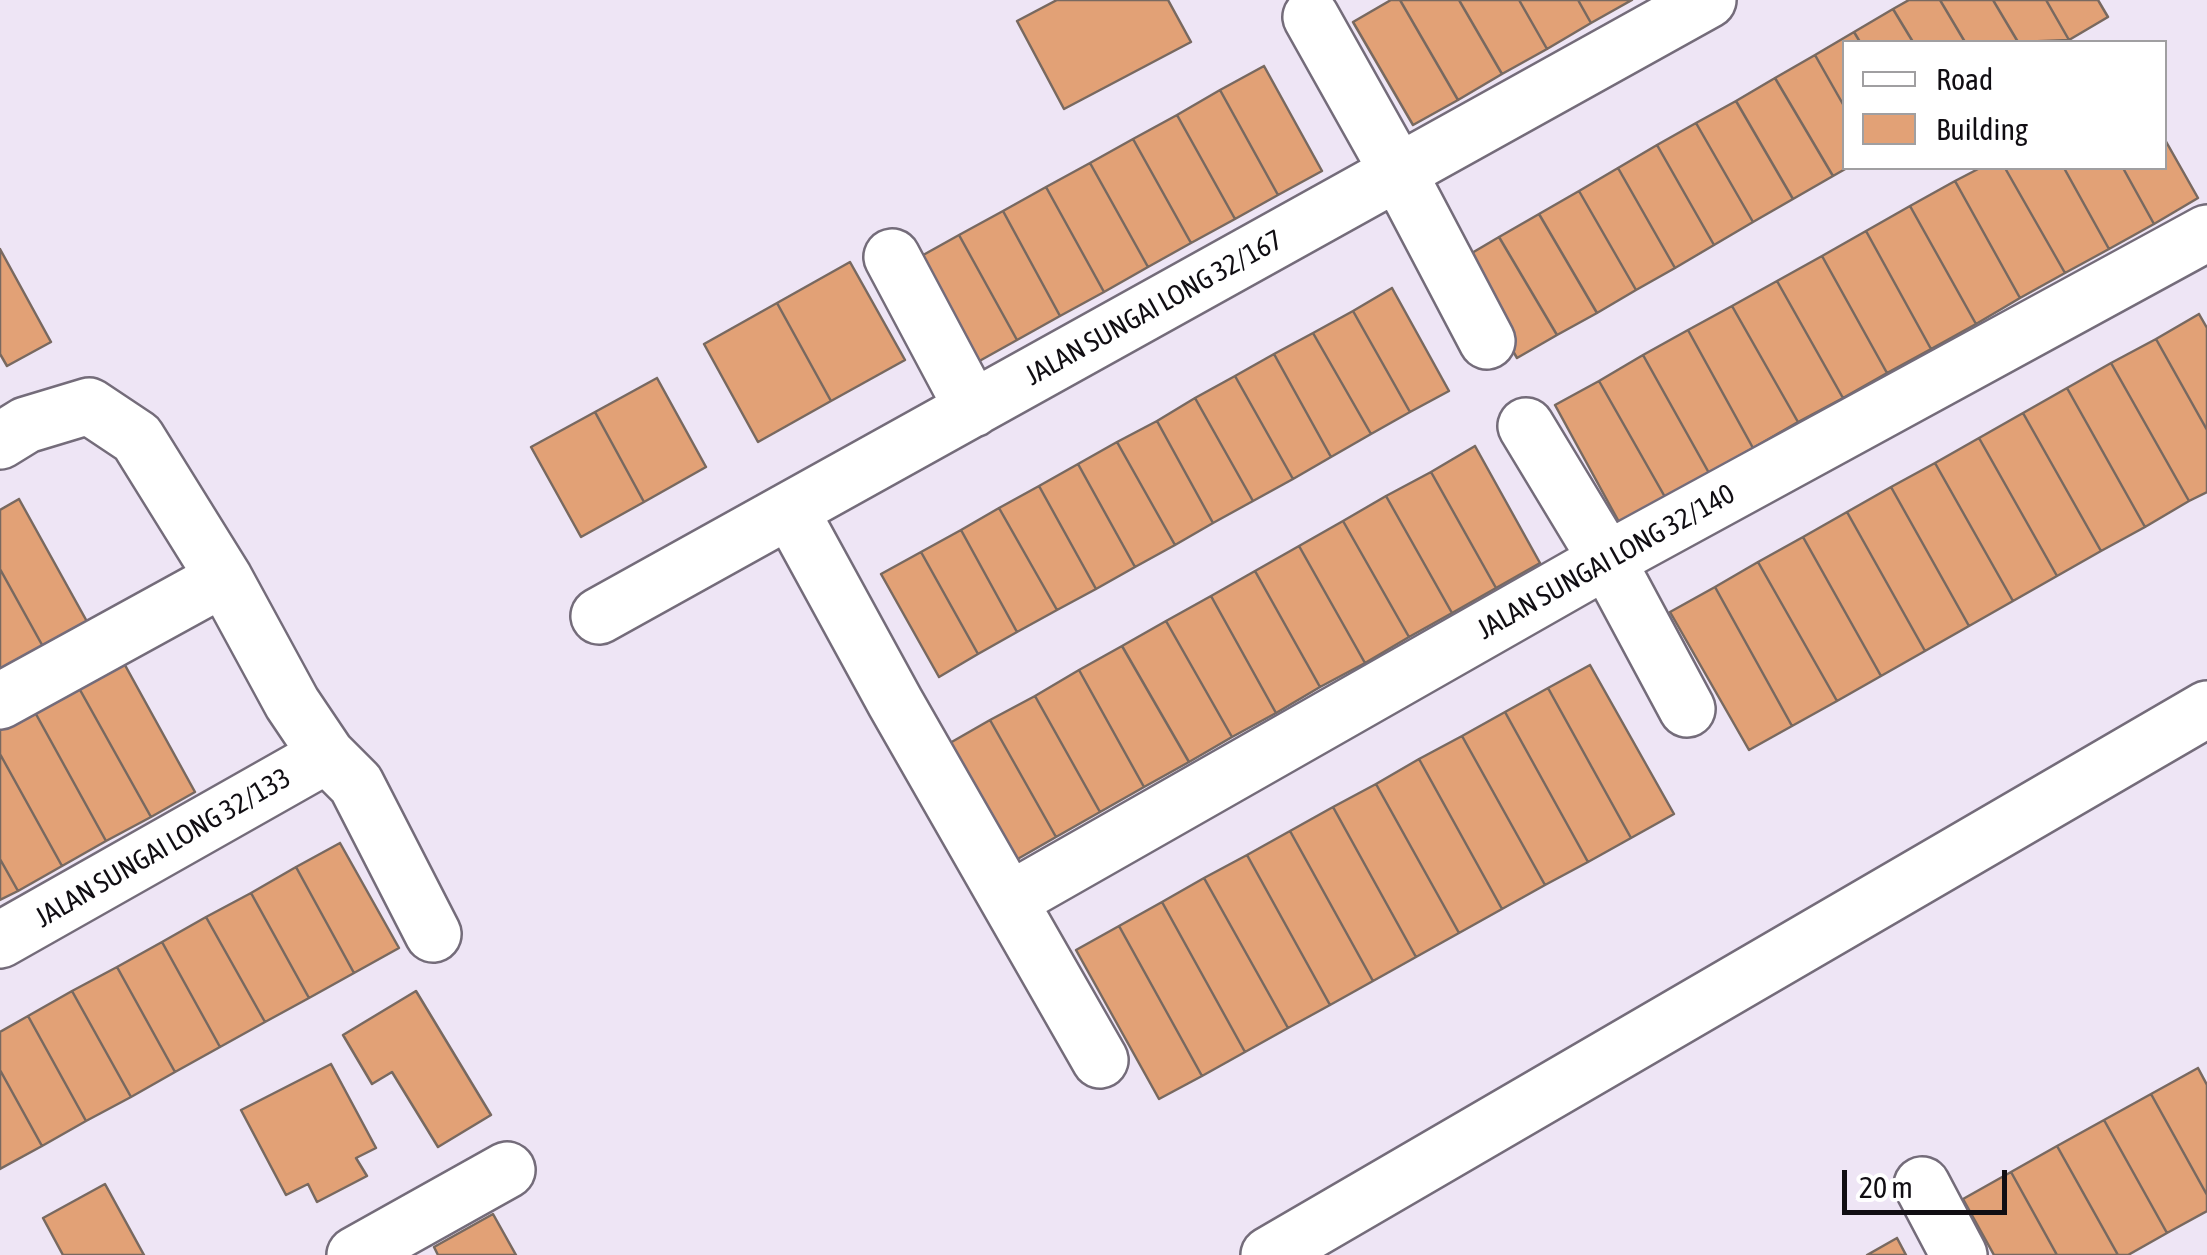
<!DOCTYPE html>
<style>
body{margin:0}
#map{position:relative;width:2207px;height:1255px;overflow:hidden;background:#eee5f5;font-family:"Asap Condensed",sans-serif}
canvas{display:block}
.legend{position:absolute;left:1842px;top:40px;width:325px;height:130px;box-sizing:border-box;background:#fff;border:2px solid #a09fa1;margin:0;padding:12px 18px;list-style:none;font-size:30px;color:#110e13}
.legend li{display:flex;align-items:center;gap:20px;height:50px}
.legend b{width:50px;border:2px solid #a09fa1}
.scale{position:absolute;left:1842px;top:1170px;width:165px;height:45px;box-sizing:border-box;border:5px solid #110e13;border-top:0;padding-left:12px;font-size:30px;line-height:35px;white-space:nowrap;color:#110e13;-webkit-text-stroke:8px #fff;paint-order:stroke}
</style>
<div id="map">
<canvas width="2207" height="1255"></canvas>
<ul class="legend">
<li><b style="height:12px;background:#fff"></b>Road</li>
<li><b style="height:28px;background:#e2a176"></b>Building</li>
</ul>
<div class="scale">20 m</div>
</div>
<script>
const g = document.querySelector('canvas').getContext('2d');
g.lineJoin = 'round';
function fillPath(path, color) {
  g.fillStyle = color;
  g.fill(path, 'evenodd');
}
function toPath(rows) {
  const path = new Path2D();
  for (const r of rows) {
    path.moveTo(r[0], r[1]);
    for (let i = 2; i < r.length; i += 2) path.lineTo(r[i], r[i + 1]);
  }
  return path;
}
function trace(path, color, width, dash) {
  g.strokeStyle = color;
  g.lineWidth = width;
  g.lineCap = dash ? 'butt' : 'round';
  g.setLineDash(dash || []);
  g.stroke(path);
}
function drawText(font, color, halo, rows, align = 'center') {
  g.font = font + ' "Asap Condensed",sans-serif';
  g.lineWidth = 9;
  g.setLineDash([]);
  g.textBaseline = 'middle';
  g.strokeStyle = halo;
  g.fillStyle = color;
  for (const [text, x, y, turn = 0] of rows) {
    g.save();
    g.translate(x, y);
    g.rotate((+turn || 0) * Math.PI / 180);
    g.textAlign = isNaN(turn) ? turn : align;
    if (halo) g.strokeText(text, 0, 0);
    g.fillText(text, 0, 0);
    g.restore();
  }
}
const building = toPath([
 [1057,0,1168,0,1191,42,1064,109,1017,21,1057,0],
 [1391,0,1400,0,1458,100,1413,125,1353,22,1391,0],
 [1400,0,1459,0,1502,74,1458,100,1400,0],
 [1459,0,1519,0,1547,49,1502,74,1459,0],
 [1519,0,1578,0,1591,23,1547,49,1519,0],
 [1578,0,1632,0,1591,23,1578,0],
 [1909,0,1940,0,1965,42,1913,42,1893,9,1909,0],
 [1940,0,1993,0,2018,42,1965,42,1940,0],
 [1993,0,2046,0,2069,40,2018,42,1993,0],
 [2046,0,2098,0,2108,17,2069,40,2046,0],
 [1893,9,1913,42,1860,42,1854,32,1893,9],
 [1854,32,1860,42,1844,42,1844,106,1815,55,1854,32],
 [1815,55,1844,106,1844,168,1847,168,1833,176,1775,78,1815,55],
 [1264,66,1322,171,1278,195,1220,90,1264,66],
 [1775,78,1833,176,1793,199,1736,101,1775,78],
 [1220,90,1278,195,1235,219,1177,115,1220,90],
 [1736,101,1793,199,1753,222,1696,123,1736,101],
 [1177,115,1235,219,1191,243,1133,139,1177,115],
 [1696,123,1753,222,1714,245,1657,145,1696,123],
 [2164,138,2198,198,2154,224,2123,168,2164,168,2164,138],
 [1133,139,1191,243,1148,267,1090,163,1133,139],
 [1657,145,1714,245,1675,268,1618,168,1657,145],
 [1090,163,1148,267,1104,292,1046,187,1090,163],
 [1618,168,1675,268,1636,290,1579,191,1618,168],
 [1980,168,2005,168,2065,273,2020,298,1955,181,1980,168],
 [2005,168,2064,168,2109,249,2065,273,2005,168],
 [2064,168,2123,168,2154,224,2109,249,2064,168],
 [1955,181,2020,298,1976,324,1910,206,1955,181],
 [1046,187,1104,292,1060,316,1003,211,1046,187],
 [1579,191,1636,290,1597,313,1539,214,1579,191],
 [1910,206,1976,324,1931,349,1866,231,1910,206],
 [1003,211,1060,316,1017,340,959,235,1003,211],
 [1539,214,1597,313,1557,335,1499,237,1539,214],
 [1866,231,1931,349,1887,373,1822,256,1866,231],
 [959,235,1017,340,974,364,916,259,959,235],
 [1499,237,1557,335,1517,358,1460,260,1499,237],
 [0,249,51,342,7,366,0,354,0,249],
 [1822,256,1887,373,1843,398,1777,281,1822,256],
 [850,262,905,360,831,401,777,303,850,262],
 [1777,281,1843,398,1798,422,1732,306,1777,281],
 [1392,288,1449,391,1410,412,1353,311,1392,288],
 [777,303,831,401,758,442,704,344,777,303],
 [1732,306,1798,422,1753,448,1688,330,1732,306],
 [1353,311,1410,412,1371,434,1313,333,1353,311],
 [2199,314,2207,328,2207,430,2156,339,2199,314],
 [1688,330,1753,448,1709,473,1643,355,1688,330],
 [1313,333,1371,434,1331,457,1274,354,1313,333],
 [2156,339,2207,430,2207,492,2189,501,2111,363,2156,339],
 [1274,354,1331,457,1293,479,1235,376,1274,354],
 [1643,355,1709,473,1665,497,1599,381,1643,355],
 [2111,363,2189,501,2145,527,2067,388,2111,363],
 [1235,376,1293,479,1253,501,1195,398,1235,376],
 [657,378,706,467,644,502,595,412,657,378],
 [1599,381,1665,497,1619,522,1555,405,1599,381],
 [2067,388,2145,527,2101,551,2023,413,2067,388],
 [1195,398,1253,501,1213,523,1157,421,1195,398],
 [595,412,644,502,581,537,531,447,595,412],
 [2023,413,2101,551,2057,576,1979,438,2023,413],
 [1157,421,1213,523,1175,545,1117,442,1157,421],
 [1979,438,2057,576,2013,601,1935,463,1979,438],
 [1117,442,1175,545,1135,567,1078,464,1117,442],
 [1475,446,1540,563,1496,588,1431,472,1475,446],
 [1935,463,2013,601,1969,626,1891,487,1935,463],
 [1078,464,1135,567,1096,589,1039,486,1078,464],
 [1431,472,1496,588,1452,613,1386,496,1431,472],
 [1039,486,1096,589,1057,610,999,508,1039,486],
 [1891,487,1969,626,1925,651,1847,512,1891,487],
 [1386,496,1452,613,1409,637,1343,521,1386,496],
 [19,499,90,627,46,652,0,569,0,510,19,499],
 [999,508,1057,610,1017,632,961,530,999,508],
 [1847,512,1925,651,1881,676,1803,537,1847,512],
 [1343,521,1409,637,1365,663,1299,546,1343,521],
 [961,530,1017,632,978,654,921,552,961,530],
 [1803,537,1881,676,1837,701,1758,562,1803,537],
 [1299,546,1365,663,1320,687,1255,571,1299,546],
 [921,552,978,654,939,677,881,574,921,552],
 [1758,562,1837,701,1792,726,1715,587,1758,562],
 [0,569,46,652,0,672,0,569],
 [1255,571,1320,687,1276,713,1211,596,1255,571],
 [1715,587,1792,726,1749,750,1670,612,1715,587],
 [1211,596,1276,713,1232,737,1166,621,1211,596],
 [1166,621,1232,737,1189,762,1122,646,1166,621],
 [1122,646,1189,762,1144,787,1079,670,1122,646],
 [115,647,195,792,151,817,70,672,115,647],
 [1590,665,1674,814,1631,838,1548,688,1590,665],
 [1079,670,1144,787,1100,812,1035,696,1079,670],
 [70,672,151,817,106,841,26,696,70,672],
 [1548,688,1631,838,1588,862,1505,712,1548,688],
 [26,696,106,841,62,866,0,754,0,711,26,696],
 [1035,696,1100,812,1056,837,990,720,1035,696],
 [1505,712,1588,862,1545,885,1462,736,1505,712],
 [990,720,1056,837,995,872,929,755,990,720],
 [1462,736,1545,885,1502,909,1419,759,1462,736],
 [0,754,62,866,18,891,0,859,0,754],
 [1419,759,1502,909,1459,933,1376,784,1419,759],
 [1376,784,1459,933,1416,957,1333,807,1376,784],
 [1333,807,1416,957,1373,981,1290,831,1333,807],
 [1290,831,1373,981,1330,1005,1247,855,1290,831],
 [340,843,399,948,354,973,296,867,340,843],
 [1247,855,1330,1005,1288,1028,1204,878,1247,855],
 [0,859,18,891,0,900,0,859],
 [296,867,354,973,309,998,251,893,296,867],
 [1204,878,1288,1028,1245,1052,1162,902,1204,878],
 [251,893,309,998,265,1022,206,917,251,893],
 [1162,902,1245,1052,1202,1076,1119,926,1162,902],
 [206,917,265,1022,220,1047,162,942,206,917],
 [1119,926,1202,1076,1159,1099,1076,950,1119,926],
 [162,942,220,1047,175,1072,117,967,162,942],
 [117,967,175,1072,131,1097,72,991,117,967],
 [72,991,131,1097,86,1121,28,1016,72,991],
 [416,991,491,1115,438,1147,392,1072,372,1084,343,1035,416,991],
 [28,1016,86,1121,42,1146,0,1070,0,1032,28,1016],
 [331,1064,376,1148,356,1158,367,1176,317,1202,308,1184,286,1195,241,1110,331,1064],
 [2198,1068,2207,1085,2207,1195,2151,1094,2198,1068],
 [0,1070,42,1146,0,1169,0,1070],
 [2151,1094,2207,1195,2207,1211,2167,1233,2104,1120,2151,1094],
 [2104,1120,2167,1233,2128,1255,2118,1255,2057,1146,2104,1120],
 [2057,1146,2118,1255,2057,1255,2011,1172,2057,1146],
 [2011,1172,2057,1255,1994,1255,1963,1199,2011,1172],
 [105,1184,144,1255,63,1255,43,1218,105,1184],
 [493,1214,516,1255,438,1255,434,1247,493,1214],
 [1897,1238,1906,1255,1867,1255,1897,1238]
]);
fillPath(building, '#e2a176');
trace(building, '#786960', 2.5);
const minor = toPath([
 [1311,17,1398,172,1487,341],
 [892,257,973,409],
 [1526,426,1607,560,1687,709],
 [0,441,26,425,89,406,137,438,224,578,292,703,327,755,356,784,433,934],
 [790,510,895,702,1100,1060],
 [599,616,1708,0],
 [0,701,224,578],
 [1010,900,1607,560,2207,233],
 [0,940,327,755],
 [1922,1185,1959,1255],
 [355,1255,507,1170],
 [1269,1255,2207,709]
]);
trace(minor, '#746c7a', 60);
trace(minor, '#fff', 55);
drawText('28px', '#110e13', '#fff', [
 ["JALAN SUNGAI LONG 32/167",1154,308,-29],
 ["JALAN SUNGAI LONG 32/140",1606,562,-29],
 ["JALAN SUNGAI LONG 32/133",163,848,-30]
]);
</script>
